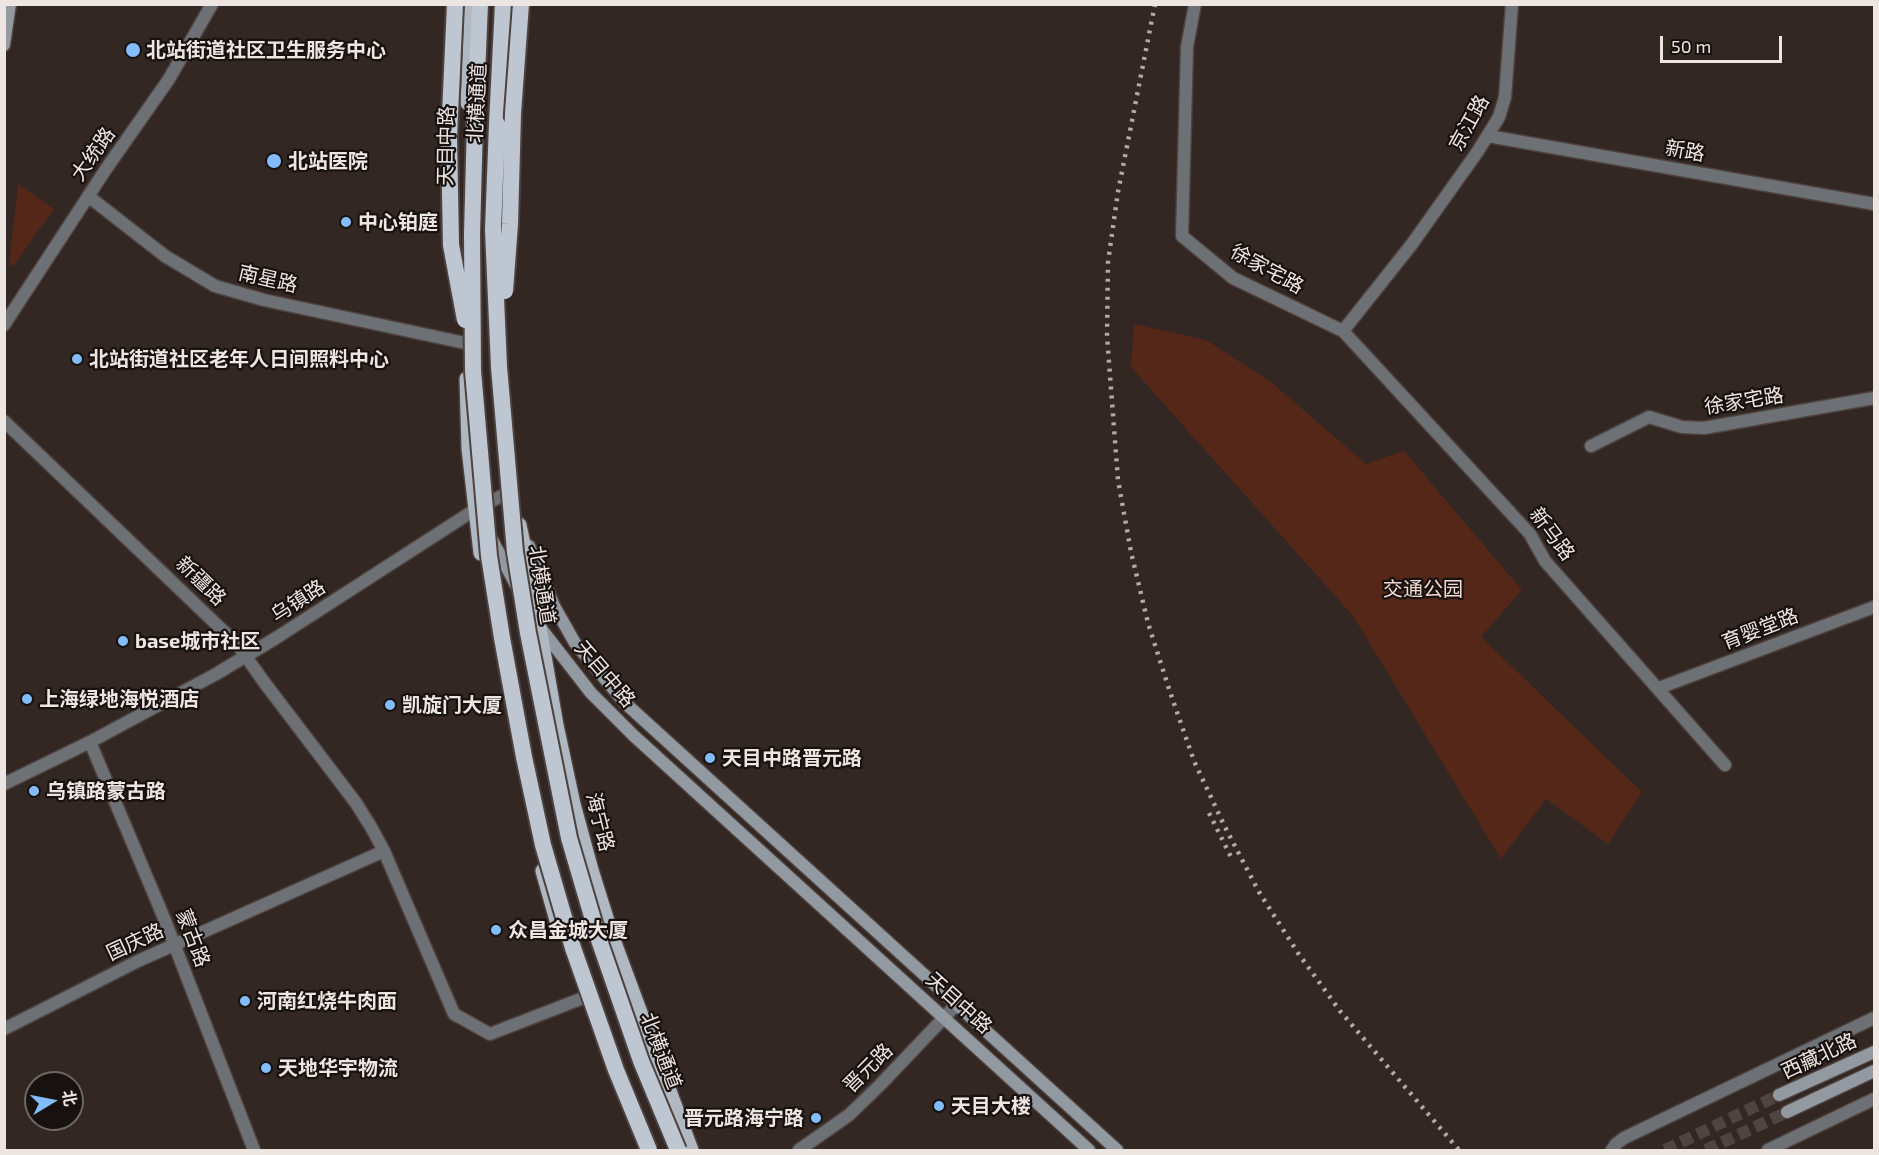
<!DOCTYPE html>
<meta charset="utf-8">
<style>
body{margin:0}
#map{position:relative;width:1879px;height:1155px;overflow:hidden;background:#332723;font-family:"Exo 2","Noto Sans SC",sans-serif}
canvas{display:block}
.frame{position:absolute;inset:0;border:6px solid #ede5e2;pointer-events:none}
.north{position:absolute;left:24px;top:1071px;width:60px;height:60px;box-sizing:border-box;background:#17110f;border:2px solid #6d6663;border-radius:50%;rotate:80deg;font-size:16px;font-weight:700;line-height:24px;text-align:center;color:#ede5e2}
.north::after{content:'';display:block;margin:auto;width:21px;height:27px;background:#83bcfb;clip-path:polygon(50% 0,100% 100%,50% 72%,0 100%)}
.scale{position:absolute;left:1660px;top:36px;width:122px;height:27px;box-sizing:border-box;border:3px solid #ede5e2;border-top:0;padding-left:8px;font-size:18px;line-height:21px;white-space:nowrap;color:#ede5e2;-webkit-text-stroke:4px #17110f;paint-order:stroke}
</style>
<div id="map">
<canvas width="1879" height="1155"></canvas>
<div class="frame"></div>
<div class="north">北</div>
<div class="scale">50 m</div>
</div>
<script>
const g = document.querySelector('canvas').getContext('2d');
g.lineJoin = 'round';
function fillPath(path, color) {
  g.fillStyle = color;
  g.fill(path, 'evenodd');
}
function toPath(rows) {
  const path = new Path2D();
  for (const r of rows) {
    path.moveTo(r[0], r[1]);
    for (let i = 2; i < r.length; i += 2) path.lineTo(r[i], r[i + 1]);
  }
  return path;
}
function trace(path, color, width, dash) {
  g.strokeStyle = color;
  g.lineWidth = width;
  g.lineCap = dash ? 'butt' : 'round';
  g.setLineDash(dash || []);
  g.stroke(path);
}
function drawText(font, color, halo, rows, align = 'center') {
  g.font = font + ' "Exo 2","Noto Sans SC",sans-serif';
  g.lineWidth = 4.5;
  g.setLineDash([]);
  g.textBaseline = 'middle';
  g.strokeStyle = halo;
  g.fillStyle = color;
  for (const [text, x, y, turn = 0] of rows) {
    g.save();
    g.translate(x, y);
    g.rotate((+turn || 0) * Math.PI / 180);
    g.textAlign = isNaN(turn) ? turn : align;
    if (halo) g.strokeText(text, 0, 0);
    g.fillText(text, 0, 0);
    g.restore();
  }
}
fillPath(toPath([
 [18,184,54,209,14,265,9,265],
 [1134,324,1206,340,1271,382,1366,464,1404,451,1522,590,1481,637,1642,792,1608,844,1546,799,1501,859,1353,616,1131,367]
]), '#552718');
trace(toPath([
 [1665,1150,1779,1095],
 [1706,1150,1787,1112]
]), '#4f4440', 12, [12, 6]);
const minor = toPath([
 [1195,4,1187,47,1182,236,1233,278,1343,331,1412,244,1478,151,1499,117,1505,97,1512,4],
 [1488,136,1874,204],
 [88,196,165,256,215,286,264,300,465,343],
 [4,325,106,169,169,79,212,4],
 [1343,331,1530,534,1545,561,1725,765],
 [4,421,237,644,264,682,356,803,371,827,384,851,454,1014,490,1034,583,998],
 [1591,446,1649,417,1682,427,1704,428,1874,398],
 [1659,688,1874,607],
 [90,742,164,918,254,1150],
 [4,1029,138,961,384,851],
 [799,1150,849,1115,880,1085,957,1004],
 [1612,1150,1616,1144,1624,1138,1874,1018],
 [1768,1150,1874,1099]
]);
const tertiary = toPath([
 [4,784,90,742,216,674,276,638,476,509,511,491]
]);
const secondary = toPath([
 [4,45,10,4],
 [490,536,517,587],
 [529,546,554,606,575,643,625,703,1117,1150],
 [539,626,591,693,633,735,1089,1150],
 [1779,1095,1874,1052],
 [1787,1112,1874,1071]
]);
const primary = toPath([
 [510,52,512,4],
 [468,103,472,4],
 [467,379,469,449,481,553],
 [519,525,530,576,556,725,573,804,591,870,612,937,691,1150],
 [543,871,560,931]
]);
const trunk = toPath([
 [475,122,480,4],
 [497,124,503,4]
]);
trace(minor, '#4d423e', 15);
trace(tertiary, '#4d423e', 15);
trace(secondary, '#4d423e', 15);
trace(primary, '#4d423e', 18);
trace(trunk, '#4d423e', 20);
trace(minor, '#6d7176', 12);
trace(tertiary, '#6d7176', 12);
trace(secondary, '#9399a1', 12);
trace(primary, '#b0b8c2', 15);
trace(trunk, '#bdc6d1', 16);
trace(toPath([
 [1155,4,1118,192,1108,262,1107,336,1118,480,1131,552,1148,623,1170,692,1194,761,1225,827,1259,892,1298,953,1340,1011,1459,1150],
 [1209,813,1233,861]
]), '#b3aaa7', 4.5, [3, 6]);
const trunkBridge = toPath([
 [455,4,449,137,451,245,465,320],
 [475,122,472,234,473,371,489,556,502,638,524,757,543,845,573,948,616,1070,649,1150],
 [497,124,493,230,499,367,515,552,528,633,569,838,599,940,641,1061,678,1150],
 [505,291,510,224,513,113,521,4]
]);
trace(trunkBridge, '#4d423e', 20, []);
trace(trunkBridge, '#bdc6d1', 16);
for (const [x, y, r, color] of [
 [133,50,8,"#83bcfb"],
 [274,161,8,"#83bcfb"],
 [346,222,6,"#83bcfb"],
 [77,359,6,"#83bcfb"],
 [123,641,6,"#83bcfb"],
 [27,699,6,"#83bcfb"],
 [390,705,6,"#83bcfb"],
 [710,758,6,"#83bcfb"],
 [34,791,6,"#83bcfb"],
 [496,930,6,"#83bcfb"],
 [245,1001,6,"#83bcfb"],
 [266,1068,6,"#83bcfb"],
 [939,1106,6,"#83bcfb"],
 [816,1118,6,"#83bcfb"]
]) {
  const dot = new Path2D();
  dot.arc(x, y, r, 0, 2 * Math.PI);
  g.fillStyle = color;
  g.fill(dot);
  trace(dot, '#17110f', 2);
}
drawText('bold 20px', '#ede5e2', '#17110f', [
 ["北站街道社区卫生服务中心",146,50],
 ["北站医院",288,161],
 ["中心铂庭",358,222],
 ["北站街道社区老年人日间照料中心",89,359],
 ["base城市社区",135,641],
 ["上海绿地海悦酒店",39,699],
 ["凯旋门大厦",402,705],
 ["天目中路晋元路",722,758],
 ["乌镇路蒙古路",46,791],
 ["众昌金城大厦",508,930],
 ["河南红烧牛肉面",257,1001],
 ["天地华宇物流",278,1068],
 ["天目大楼",951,1106],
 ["晋元路海宁路",804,1118,"right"]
], 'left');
drawText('20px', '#ede5e2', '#17110f', [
 ["北横通道",477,103,-87],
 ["京江路",1469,123,-61],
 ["天目中路",446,146,-89],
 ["新路",1685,151,10],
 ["大统路",93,154,-55],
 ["徐家宅路",1267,269,29],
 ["南星路",268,279,13],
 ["徐家宅路",1744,401,-9],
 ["新马路",1552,534,53],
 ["新疆路",201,581,44],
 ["北横通道",542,585,81],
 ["乌镇路",298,601,-33],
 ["育婴堂路",1760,629,-21],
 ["天目中路",605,674,49],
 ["海宁路",600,822,76],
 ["蒙古路",193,938,69],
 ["国庆路",135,942,-25],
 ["天目中路",959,1003,42],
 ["北横通道",661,1051,69],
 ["西藏北路",1819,1056,-25],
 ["晋元路",868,1068,-45]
]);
drawText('20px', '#f1d9d2', '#17110f', [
 ["交通公园",1423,589]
]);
</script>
